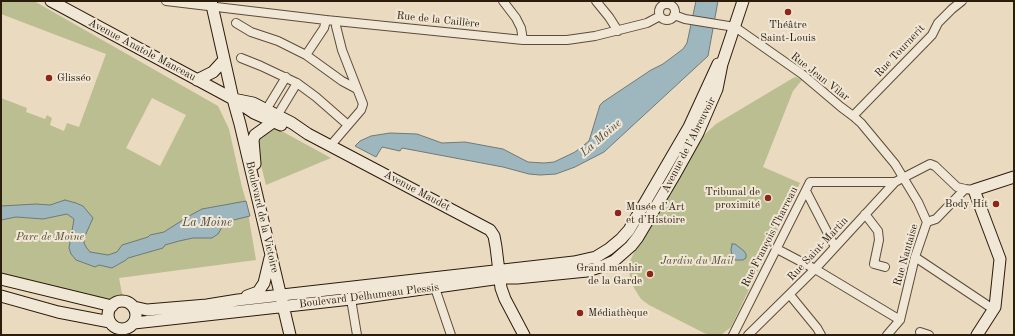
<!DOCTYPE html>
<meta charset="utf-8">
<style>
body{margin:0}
#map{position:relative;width:1015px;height:336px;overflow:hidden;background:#eadac0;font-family:"Old Standard TT",serif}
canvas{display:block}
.frame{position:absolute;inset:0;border:2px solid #2c1c0b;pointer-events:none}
</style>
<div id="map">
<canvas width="1015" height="336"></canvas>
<div class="frame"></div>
</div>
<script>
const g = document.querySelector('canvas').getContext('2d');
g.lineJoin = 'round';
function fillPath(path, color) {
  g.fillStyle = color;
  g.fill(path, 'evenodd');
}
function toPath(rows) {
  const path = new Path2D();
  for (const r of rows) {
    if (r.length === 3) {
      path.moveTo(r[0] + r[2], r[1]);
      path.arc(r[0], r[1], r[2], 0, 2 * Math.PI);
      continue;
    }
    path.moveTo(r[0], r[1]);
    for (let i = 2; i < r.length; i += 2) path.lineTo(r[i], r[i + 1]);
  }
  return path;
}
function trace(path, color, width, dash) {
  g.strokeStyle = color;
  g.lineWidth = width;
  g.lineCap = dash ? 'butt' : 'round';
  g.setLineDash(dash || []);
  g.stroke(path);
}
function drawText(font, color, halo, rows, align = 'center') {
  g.font = font + ' "Old Standard TT",serif';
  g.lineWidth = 4;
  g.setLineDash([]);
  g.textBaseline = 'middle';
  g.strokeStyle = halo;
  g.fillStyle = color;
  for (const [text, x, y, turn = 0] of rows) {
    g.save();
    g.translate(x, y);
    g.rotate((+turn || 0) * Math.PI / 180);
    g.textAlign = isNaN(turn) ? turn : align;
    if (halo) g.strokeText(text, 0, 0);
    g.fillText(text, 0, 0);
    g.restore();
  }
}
fillPath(toPath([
 [1,1,34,1,218,106,229,129,242,187,246,201,256,260,119,278,123,299,117,300,113,303,1,275,1,98,27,108,26,112,45,119,47,115,52,118,50,125,64,131,67,123,79,127,106,54,1,14],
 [152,98,186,115,160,166,126,148],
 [796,77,802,80,793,91,763,167,800,183,731,327,721,335,711,335,704,333,649,305,641,299,634,288,630,278,629,267,631,259,637,246,703,136,716,124,793,78],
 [276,128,331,158,266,185,254,138]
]), '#bbbe90');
const water = toPath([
 [696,1,718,1,708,56,604,152,575,167,556,174,540,175,529,174,503,167,402,148,400,151,382,147,376,157,355,146,360,141,371,136,390,133,417,134,442,143,465,142,503,149,528,162,544,163,554,162,575,152,589,141,600,105,603,102,651,70,663,64,683,49,687,43,696,1],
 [65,200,76,203,83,206,93,218,85,236,84,243,86,247,90,252,108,255,117,252,122,245,148,237,150,235,164,232,189,216,202,209,246,201,250,216,225,222,218,234,212,238,193,238,179,241,165,245,163,248,128,258,126,260,112,268,99,265,95,267,76,260,71,254,69,248,74,219,67,214,43,219,16,217,1,220,1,206,36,204,50,205,65,200],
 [732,244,735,244,744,251,746,254,746,258,743,260,733,260,731,250,732,244]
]);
fillPath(water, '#9eb7be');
trace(water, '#707976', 1);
const street = toPath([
 [166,1,326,20,523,40,567,40,595,36,647,23,660,16],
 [503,1,516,18,521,28,523,40],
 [596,1,609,17,618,31],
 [667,12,8],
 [674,15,685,19,735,27,802,74,841,107,853,116,861,123,895,164,918,202,927,222],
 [236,23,251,32,278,41,306,55,342,81,357,89],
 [306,55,324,28,326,20],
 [241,58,261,66,297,83,316,97,348,125],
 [266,110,286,77],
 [277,116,297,83],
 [853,116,932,35,938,23,952,9,962,1],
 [331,145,361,110,363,104,342,50,336,26,337,21],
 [806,191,835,247],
 [865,214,878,231,879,240,874,264,885,267],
 [927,222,936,219,965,189],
 [777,249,815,269,900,320],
 [915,257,990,307,995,307],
 [435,288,451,335],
 [790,295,817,328,821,335],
 [351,299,357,335],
 [920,332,929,335],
 [733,335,810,182,895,182],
 [748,335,815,269,895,182,930,164,935,166,957,187,965,189,974,190],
 [887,335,900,320,915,257,927,222]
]);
const secondary = toPath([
 [51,1,233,99,254,113,281,125],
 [211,1,233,99,240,124,290,335],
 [197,80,213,72,224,60],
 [233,99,253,103,292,123,308,134,490,230,494,236,496,247,501,288,505,299,524,335],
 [255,164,253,140,255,135,273,122],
 [1,279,112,306],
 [1,296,58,312,110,322],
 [247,296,258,292,264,283,270,258],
 [122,315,14],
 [134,307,147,310,207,305,238,300,574,262,596,257,609,249,621,239,629,230,689,127,718,64],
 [134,323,351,299,501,278,517,278,587,271,603,266,614,261,631,246,638,237,674,176,698,133,717,89,722,64,743,1],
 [977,335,995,307,1000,259,974,190,1014,177]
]);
trace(street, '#5c4c38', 10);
trace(secondary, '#2c1c0b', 13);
trace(street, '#f1e7d6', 8);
trace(secondary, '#f1e7d6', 11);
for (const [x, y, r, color] of [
 [788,12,4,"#8f2418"],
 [49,78,4,"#8f2418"],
 [768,198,4,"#8f2418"],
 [996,204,4,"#8f2418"],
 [618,213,4,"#8f2418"],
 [650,274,4,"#8f2418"],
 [580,313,4,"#8f2418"]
]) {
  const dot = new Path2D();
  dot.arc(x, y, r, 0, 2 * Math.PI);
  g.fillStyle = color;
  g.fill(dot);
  trace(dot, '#f1e7d6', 1.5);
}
drawText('11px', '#2c1c0b', '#f1e7d6', [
 ["Rue de la Caillère",438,20,6],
 ["Avenue Anatole Manceau",142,50,28],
 ["Rue Tournerit",900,51,-47],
 ["Rue Jean Vilar",820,77,38],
 ["Avenue de l’Abreuvoir",689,145,-63],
 ["Avenue Maudet",417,191,28],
 ["Boulevard de la Victoire",262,217,77],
 ["Rue François Tharreau",770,237,-63],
 ["Rue Saint-Martin",818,249,-47],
 ["Rue Nantaise",906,255,-74],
 ["Boulevard Delhumeau Plessis",369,296,-7]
]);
drawText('11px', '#2c1c0b', '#f1e7d6', [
 ["Théâtre",788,25,"center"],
 ["Saint-Louis",788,38,"center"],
 ["Glisséo",57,78],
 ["Tribunal de",760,192,"right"],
 ["proximité",760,205,"right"],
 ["Body Hit",988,204,"right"],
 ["Musée d’Art",626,207],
 ["et d’Histoire",626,220],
 ["Grand menhir",642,268,"right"],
 ["de la Garde",642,281,"right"],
 ["Médiathèque",588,313]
], 'left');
drawText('italic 11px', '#574d33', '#f1e7d6', [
 ["Parc de Moine",50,237],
 ["Jardin du Mail",697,261]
]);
drawText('italic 12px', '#4e4a41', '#f1e7d6', [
 ["La Moine",601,138,-41],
 ["La Moine",207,223]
]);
</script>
